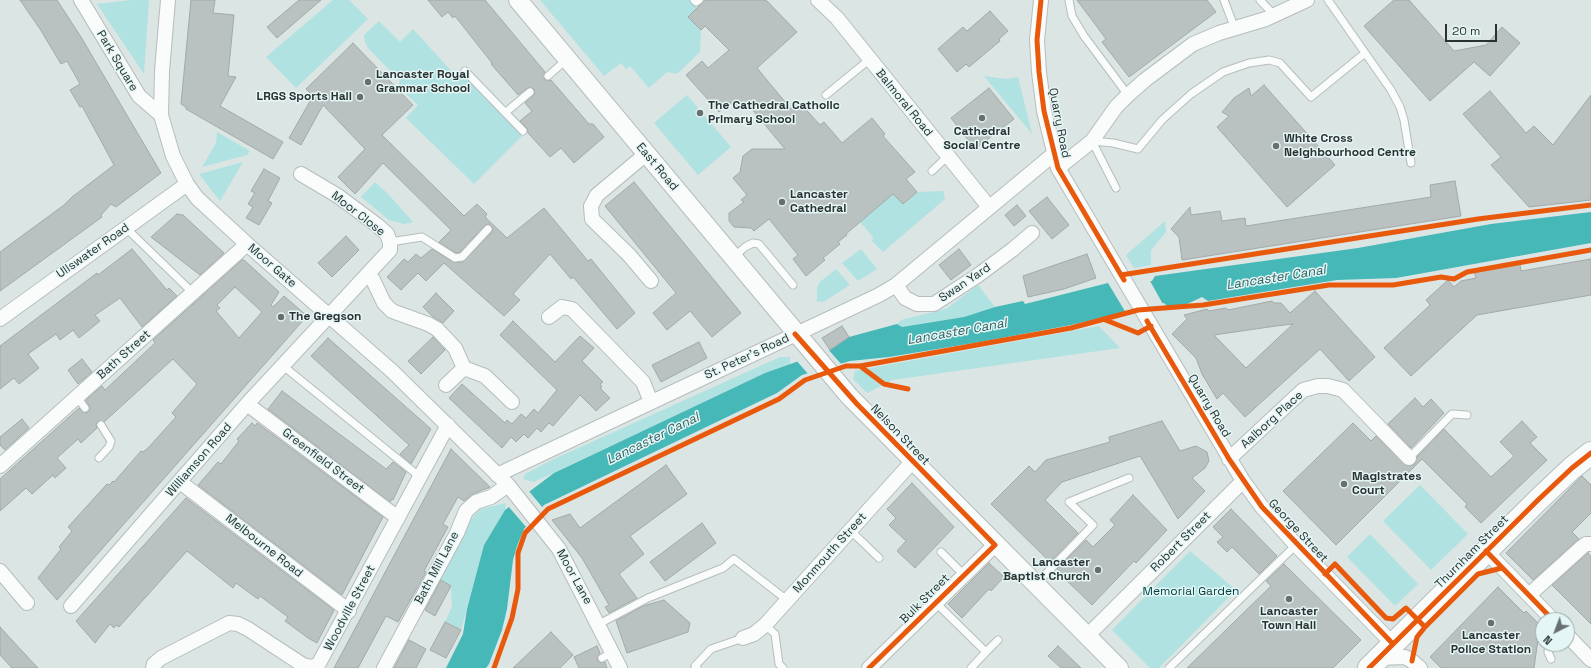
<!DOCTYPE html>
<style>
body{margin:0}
#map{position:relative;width:1591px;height:668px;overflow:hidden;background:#dbe5e4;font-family:"Space Grotesk",sans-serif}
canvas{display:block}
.north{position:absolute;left:1535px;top:612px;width:40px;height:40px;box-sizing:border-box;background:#e4f6f6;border:1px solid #9aa7a7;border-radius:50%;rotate:222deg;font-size:11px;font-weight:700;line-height:16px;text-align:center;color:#2a3130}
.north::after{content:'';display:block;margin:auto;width:14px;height:18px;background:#68706f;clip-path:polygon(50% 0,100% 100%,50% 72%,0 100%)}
.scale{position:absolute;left:1445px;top:24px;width:52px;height:18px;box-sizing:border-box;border:2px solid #2a3130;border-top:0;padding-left:5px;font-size:12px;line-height:14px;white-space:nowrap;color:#2a3130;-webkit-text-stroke:3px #e4f6f6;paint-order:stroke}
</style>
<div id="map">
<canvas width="1591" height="668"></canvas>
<div class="north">N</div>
<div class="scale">20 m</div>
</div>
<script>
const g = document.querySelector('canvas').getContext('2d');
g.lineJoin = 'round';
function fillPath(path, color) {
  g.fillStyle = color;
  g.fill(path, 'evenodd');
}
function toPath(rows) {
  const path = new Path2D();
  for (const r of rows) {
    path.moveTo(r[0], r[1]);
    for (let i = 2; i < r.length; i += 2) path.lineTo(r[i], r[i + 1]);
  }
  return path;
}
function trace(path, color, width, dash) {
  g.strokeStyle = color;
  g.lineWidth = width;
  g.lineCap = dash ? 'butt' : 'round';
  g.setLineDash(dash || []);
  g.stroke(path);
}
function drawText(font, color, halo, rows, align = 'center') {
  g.font = font + ' "Space Grotesk",sans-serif';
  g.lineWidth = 3;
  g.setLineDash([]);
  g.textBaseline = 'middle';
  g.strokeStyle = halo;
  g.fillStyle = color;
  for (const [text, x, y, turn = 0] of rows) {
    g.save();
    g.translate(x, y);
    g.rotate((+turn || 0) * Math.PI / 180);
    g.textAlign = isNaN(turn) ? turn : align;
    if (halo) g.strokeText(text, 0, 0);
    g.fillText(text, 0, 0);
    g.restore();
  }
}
fillPath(toPath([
 [131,0,149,0,144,74,97,4],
 [333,0,349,0,368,19,296,88,266,57],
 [540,0,690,0,697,7,688,17,701,30,700,52,677,74,667,72,649,88,630,66,626,69,621,63,604,76],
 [379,21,400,42,413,29,454,74,461,70,523,135,474,184,406,118,418,105,398,86,400,81,368,48,365,42,364,35],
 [984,76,1006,79,1018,77,1032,134],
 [687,95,731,147,698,175,654,123],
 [217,132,250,151,247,155,202,167,216,143],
 [243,162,220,201,199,174],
 [375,182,389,195,413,222,404,224,389,220,361,197],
 [943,191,945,199,883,252,872,241,873,237,860,222,893,194,903,204,917,192],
 [1165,221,1166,232,1151,250,1151,265,1134,268,1126,255],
 [861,249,877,269,858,281,842,263],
 [836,269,850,285,825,301,817,302,817,287,820,282],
 [978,285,995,307,964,317,902,327,897,324,901,320,946,309],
 [1099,326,1120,348,892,380,867,393,853,379,855,371],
 [780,357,790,357,790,364,765,373,534,482,523,479,525,474,552,460],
 [1420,485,1468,534,1431,570,1383,521],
 [506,503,505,510,484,545,461,630,445,622,452,607,451,586,440,579,470,520,481,509],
 [1370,534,1418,584,1395,606,1347,557],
 [1190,551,1236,590,1159,668,1150,668,1112,630]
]), '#b0e2e1');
fillPath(toPath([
 [1591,212,1591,243,1396,278,1337,280,1208,301,1202,297,1185,305,1167,306,1164,303,1071,325,980,342,889,357,850,361,802,375,777,393,544,505,524,529,517,546,513,560,507,609,502,630,489,664,486,668,446,668,463,634,467,609,484,545,505,510,554,473,765,373,830,350,849,337,897,324,902,327,964,317,995,307,1023,301,1025,304,1108,283,1115,286,1152,281,1155,276,1358,248,1491,224]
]), '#45b8b7');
fillPath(toPath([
 [1149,279,1164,306,1163,305,1126,313,1108,283,1116,284],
 [827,348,842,365,809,375,796,360],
 [528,490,543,508,527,528,508,506]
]), '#dbe5e4');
const building = toPath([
 [20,0,57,0,81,37,161,173,116,207,111,204,101,215,102,217,0,291,0,252,64,205,72,197,114,165,82,106,80,107,70,90,80,84,67,61,61,64,40,29,20,0],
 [191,0,215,0,213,13,234,15,228,76,236,77,220,106,283,142,273,159,186,109,186,107,181,104,191,0],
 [299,0,321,0,277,38,267,27,299,0],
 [428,0,485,0,545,72,544,79,547,81,551,80,589,124,593,124,604,137,574,163,561,148,550,157,528,133,527,128,520,121,532,111,525,103,535,94,534,89,529,87,518,95,491,64,492,63,455,16,453,18,448,12,442,17,428,0],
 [705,0,766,0,797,32,757,68,791,109,799,102,820,125,824,122,842,143,872,118,885,134,883,136,915,172,906,179,917,192,903,204,893,194,846,234,847,235,838,242,840,244,823,258,825,260,806,276,793,259,798,255,769,219,754,231,751,228,734,227,729,221,729,213,744,202,741,200,747,195,733,178,740,172,743,156,752,149,785,149,746,102,736,110,730,102,719,112,686,75,702,61,708,68,729,50,705,26,701,30,688,17,705,0],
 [1077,0,1207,0,1216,12,1129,77,1102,42,1106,39,1077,0],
 [1394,0,1409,0,1454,51,1486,45,1502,27,1520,43,1490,76,1474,62,1430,101,1364,26,1394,0],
 [990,11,1008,31,999,39,1000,41,969,67,966,64,957,72,938,49,963,27,967,31,990,11],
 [353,43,413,105,382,135,464,216,477,204,487,214,485,217,507,238,544,208,588,261,591,259,635,313,617,329,573,277,571,279,550,254,513,294,520,300,504,316,444,263,426,281,418,273,401,290,387,277,404,259,408,262,416,254,421,258,432,249,453,262,463,262,492,232,493,228,489,224,485,225,460,252,456,253,439,242,451,230,383,163,355,194,338,177,365,149,323,105,301,145,289,138,313,96,306,89,353,43],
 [1264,85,1335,165,1287,207,1217,127,1229,116,1222,112,1234,98,1249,88,1251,96,1264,85],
 [989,88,1014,119,975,149,951,118,989,88],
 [1490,91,1526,133,1534,126,1553,145,1591,95,1591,200,1529,207,1491,165,1501,157,1463,114,1490,91],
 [264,169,280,178,268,201,272,203,259,225,246,218,253,207,248,204,255,193,251,191,264,169],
 [1455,181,1461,216,1182,260,1179,237,1171,229,1190,207,1191,215,1220,211,1222,221,1245,218,1246,226,1431,197,1430,185,1455,181],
 [634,182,741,313,712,337,690,311,667,330,653,313,676,293,605,206,634,182],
 [1047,197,1069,225,1052,239,1029,211,1047,197],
 [1017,205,1026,216,1014,226,1005,215,1017,205],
 [177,214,183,215,224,253,200,275,151,237,177,214],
 [346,236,359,250,332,277,318,263,346,236],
 [132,249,167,290,169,288,177,296,142,327,120,298,95,315,100,321,79,338,73,330,60,340,56,334,28,354,39,368,19,384,14,378,0,389,0,346,97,273,98,275,132,249],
 [959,249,971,265,951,280,939,265,959,249],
 [1087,254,1096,278,1064,289,1028,297,1023,276,1087,254],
 [1591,259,1591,295,1477,315,1411,376,1384,348,1430,305,1426,300,1448,280,1454,287,1461,281,1476,278,1474,272,1520,264,1521,271,1591,259],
 [242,260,244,260,279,292,271,305,273,307,284,296,307,316,57,600,38,578,61,549,59,547,72,531,68,527,107,484,109,485,113,481,114,482,141,451,143,452,148,448,176,417,172,413,197,384,173,359,104,422,98,421,96,425,97,428,81,443,78,439,57,458,66,468,55,478,53,475,32,494,26,488,0,511,0,479,79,408,83,413,88,412,90,407,86,401,88,398,102,386,105,390,155,343,153,340,242,260],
 [235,287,262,312,239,338,216,311,220,308,217,305,235,287],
 [1315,291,1375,357,1349,381,1320,349,1245,417,1223,393,1217,399,1202,374,1196,358,1172,334,1187,319,1184,315,1207,309,1209,311,1226,308,1228,310,1272,301,1274,303,1281,303,1290,313,1315,291],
 [1293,324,1246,368,1214,335,1276,326,1293,324],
 [436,293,454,311,443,323,432,316,423,307,436,293],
 [513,321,555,362,580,336,594,348,582,361,603,382,600,384,602,387,600,388,610,398,596,411,580,395,553,426,549,423,541,432,537,428,528,438,524,434,516,442,511,437,502,448,449,398,462,384,505,423,507,420,512,424,521,414,526,418,534,409,538,413,557,390,500,335,513,321],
 [842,326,849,337,830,350,822,338,842,326],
 [433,337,445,350,421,374,408,361,433,337],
 [328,338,431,429,411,464,400,454,409,445,311,356,328,338],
 [699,342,707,358,661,382,652,365,699,342],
 [82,359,92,372,78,384,68,370,82,359],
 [282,391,386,469,393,462,406,472,393,500,392,499,390,502,268,409,282,391],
 [1415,398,1423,407,1431,399,1444,413,1411,448,1388,424,1415,398],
 [22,419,29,428,5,450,0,445,0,437,22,419],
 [1162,421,1180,451,1196,446,1207,452,1209,461,1205,468,1192,478,1205,491,1178,519,1140,456,1062,482,1045,500,1078,533,1050,562,991,504,1029,466,1035,472,1046,460,1110,442,1109,437,1162,421],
 [1522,421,1537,437,1530,443,1547,460,1481,523,1465,507,1467,504,1422,459,1336,545,1283,491,1353,423,1371,441,1376,436,1407,466,1415,464,1417,457,1444,429,1491,477,1514,456,1500,442,1522,421],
 [252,423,255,426,257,423,383,517,342,595,198,485,218,462,221,464,239,441,237,439,252,423],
 [451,449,490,487,473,494,464,501,458,497,443,524,448,527,424,571,426,572,398,622,386,616,358,668,334,668,451,449],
 [666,465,687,494,630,536,644,554,619,574,637,598,609,613,605,607,609,605,582,558,552,520,570,514,580,528,666,465],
 [1582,476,1591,485,1591,513,1572,532,1579,539,1533,580,1506,553,1582,476],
 [912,483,954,527,915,568,897,551,906,541,889,525,896,518,887,509,912,483],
 [1133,495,1167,530,1136,563,1134,561,1092,605,1063,577,1064,576,1057,569,1086,540,1093,547,1115,525,1110,520,1133,495],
 [186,498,334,610,317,643,308,638,285,621,288,617,260,596,258,599,236,583,233,588,187,551,119,627,116,625,114,628,110,624,95,643,76,621,186,498],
 [1231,509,1277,556,1259,574,1232,547,1227,552,1217,542,1223,537,1213,527,1231,509],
 [702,523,716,543,665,581,650,562,702,523],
 [1588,553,1591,556,1591,624,1552,585,1588,553],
 [989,563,1004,577,991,591,989,589,962,618,948,604,989,563],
 [1284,564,1361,640,1333,668,1187,668,1271,586,1266,581,1284,564],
 [441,580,451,586,435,616,425,610,441,580],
 [1498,587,1524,613,1526,611,1540,625,1534,668,1441,668,1430,657,1498,587],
 [664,600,690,623,688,632,627,653,616,621,643,606,664,600],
 [445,622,461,630,446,658,430,650,445,622],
 [0,627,22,651,38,668,12,668,0,655,0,627],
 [551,632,573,655,560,668,513,668,551,632],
 [409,640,426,649,416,668,394,668,409,640],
 [597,646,600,653,598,656,597,660,600,662,605,662,607,668,579,668,574,657,597,646],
 [1058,646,1081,668,1061,668,1048,656,1058,646]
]);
fillPath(building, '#bac1c1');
trace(building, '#a2aaa9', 1);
const service = toPath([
 [694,0,696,2,699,0],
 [1069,0,1072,16,1084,36,1128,95],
 [1224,0,1235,29],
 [1260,0,1274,15],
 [1328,0,1391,90,1400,107,1404,120,1411,163],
 [465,71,523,131],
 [548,76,567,59],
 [826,95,870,59],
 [506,112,530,92],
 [1092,141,1113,143,1138,149,1162,120,1191,94,1223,72,1249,63,1269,60,1280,63,1311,97,1365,53],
 [1092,141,1116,188],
 [932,171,948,156],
 [126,228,192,292],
 [390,242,422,237,455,258,462,257,488,229],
 [733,258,745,247,753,243,759,244,793,285],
 [282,365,420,477],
 [77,397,85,408],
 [99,458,109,447,111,441,101,425],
 [1409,458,1452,414,1467,415],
 [851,531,879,558],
 [941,552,964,575],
 [1036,584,1093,525,1069,502,1129,478],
 [936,603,986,652,971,668],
 [599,624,648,598,723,568,734,559,787,600],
 [765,625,775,634,779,664,783,668],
 [1549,644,1548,652,1551,659],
 [986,652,998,640],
 [602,658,613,652],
 [697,668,695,666,711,649,743,638],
 [1169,668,1296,545]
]);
const minor = toPath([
 [81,0,139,96,161,115],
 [168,0,162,71,161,115,173,156,187,184,197,198,247,244,392,371,508,485,559,549,620,668],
 [818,0,837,18,989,207],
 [1041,0,1037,40,1039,72,1044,111,1058,168,1243,481,1262,507,1296,545,1393,644],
 [646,154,597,195,591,206,592,219,629,255,651,281],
 [1058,168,1092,141,1116,107,1128,95,1145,80,1193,44,1219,33,1266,19,1307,0],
 [368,275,373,280,384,303,392,311,428,324,437,329,455,348,464,368,485,376,512,402],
 [896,285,905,298,917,304,934,304,977,276,1012,250,1032,233],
 [549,317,562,307,572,309,643,382,651,402],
 [0,319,187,184],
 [446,385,464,368],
 [247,404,398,518],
 [1229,459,1303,390,1318,386,1328,386,1343,390,1409,458],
 [0,466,247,244],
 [497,475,879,295,896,285,1055,153],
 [180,482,349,611],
 [1486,551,1553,620],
 [0,571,27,603],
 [1529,595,1582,547,1586,544,1591,544],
 [71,606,247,404,390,250,390,242,387,234,377,225,338,196,301,174],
 [1567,635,1591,660],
 [1086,637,1243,481],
 [743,638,754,634,765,625,912,462],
 [1379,658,1405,657,1412,661,1420,668],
 [153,668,154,664,161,658,229,623,238,624,248,629,303,665,311,667,318,665,448,425],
 [384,668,457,533,466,511,476,502,491,497,508,485],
 [869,668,995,545]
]);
const tertiary = toPath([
 [518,0,849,396,1119,668]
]);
const primary = toPath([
 [1369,668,1538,500,1572,468,1591,453]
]);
trace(service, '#b6bdbd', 9);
trace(minor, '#b6bdbd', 16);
trace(tertiary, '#b6bdbd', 20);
trace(primary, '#b6bdbd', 24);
trace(service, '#fafbfb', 7);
trace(minor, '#fafbfb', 14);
trace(tertiary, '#fafbfb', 18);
trace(primary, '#fafbfb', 22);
trace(toPath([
 [1041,0,1037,40,1039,72,1044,111,1058,168,1124,280],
 [1121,275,1478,219,1591,205],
 [1103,319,1138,333,1151,326],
 [1147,321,1229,459,1262,507,1393,644],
 [795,334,857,404,995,545,869,668],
 [860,366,884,384,908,389],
 [1486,551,1553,620],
 [1325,574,1335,564,1386,618,1393,619,1406,608,1425,627],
 [1412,661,1417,637,1425,627,1478,574,1502,568],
 [494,668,512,618,518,589,518,553,525,533,548,509,779,399,805,380,846,366,860,366,1071,328,1138,310,1203,305,1329,285,1393,285,1441,277,1454,279,1467,272,1591,250],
 [1369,668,1538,500,1572,468,1591,453]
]), '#e8590c', 5);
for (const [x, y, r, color] of [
 [368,82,4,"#68706f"],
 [360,97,4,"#68706f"],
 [700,113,4,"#68706f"],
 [982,118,4,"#68706f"],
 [1276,146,4,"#68706f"],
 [782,202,4,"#68706f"],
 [281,317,4,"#68706f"],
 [1344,484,4,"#68706f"],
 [1098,570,4,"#68706f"],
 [1289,599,4,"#68706f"],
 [1491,623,4,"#68706f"]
]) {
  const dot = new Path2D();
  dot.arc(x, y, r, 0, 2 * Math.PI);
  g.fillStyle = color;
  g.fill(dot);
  trace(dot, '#e4f6f6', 1.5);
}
drawText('12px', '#2a3130', '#e4f6f6', [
 ["Park Square",117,61,59],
 ["Balmoral Road",904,103,51],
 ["Quarry Road",1059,123,79],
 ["East Road",657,167,50],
 ["Moor Close",358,214,38],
 ["Ullswater Road",93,251,-35],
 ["Moor Gate",272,266,41],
 ["Swan Yard",965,283,-34],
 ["Bath Street",124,355,-42],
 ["St. Peter's Road",747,357,-25],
 ["Quarry Road",1209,406,59],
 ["Aalborg Place",1272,420,-42],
 ["Nelson Street",900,435,46],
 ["Williamson Road",199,460,-49],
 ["Greenfield Street",323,461,37],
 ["George Street",1298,531,47],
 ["Robert Street",1181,542,-45],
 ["Melbourne Road",264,546,38],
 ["Thurnham Street",1472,552,-45],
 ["Monmouth Street",830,553,-48],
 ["Bath Mill Lane",437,568,-62],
 ["Moor Lane",574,577,61],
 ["Bulk Street",925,599,-45],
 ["Woodville Street",350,608,-62]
]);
drawText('bold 12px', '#2a3130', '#e4f6f6', [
 ["Lancaster Royal",376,75],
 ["Grammar School",376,89],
 ["LRGS Sports Hall",352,97,"right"],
 ["The Cathedral Catholic",708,106],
 ["Primary School",708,120],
 ["Cathedral",982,132,"center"],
 ["Social Centre",982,146,"center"],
 ["White Cross",1284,139],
 ["Neighbourhood Centre",1284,153],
 ["Lancaster",790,195],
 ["Cathedral",790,209],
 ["The Gregson",289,317],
 ["Magistrates",1352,477],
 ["Court",1352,491],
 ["Lancaster",1090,563,"right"],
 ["Baptist Church",1090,577,"right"],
 ["Lancaster",1289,612,"center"],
 ["Town Hall",1289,626,"center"],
 ["Lancaster",1491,636,"center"],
 ["Police Station",1491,650,"center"]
], 'left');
drawText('12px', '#013f3f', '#e4f6f6', [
 ["Memorial Garden",1191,592]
]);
drawText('italic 13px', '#2d6261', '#e4f6f6', [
 ["Lancaster Canal",1276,278,-9],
 ["Lancaster Canal",957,332,-10],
 ["Lancaster Canal",653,439,-26]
]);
</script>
